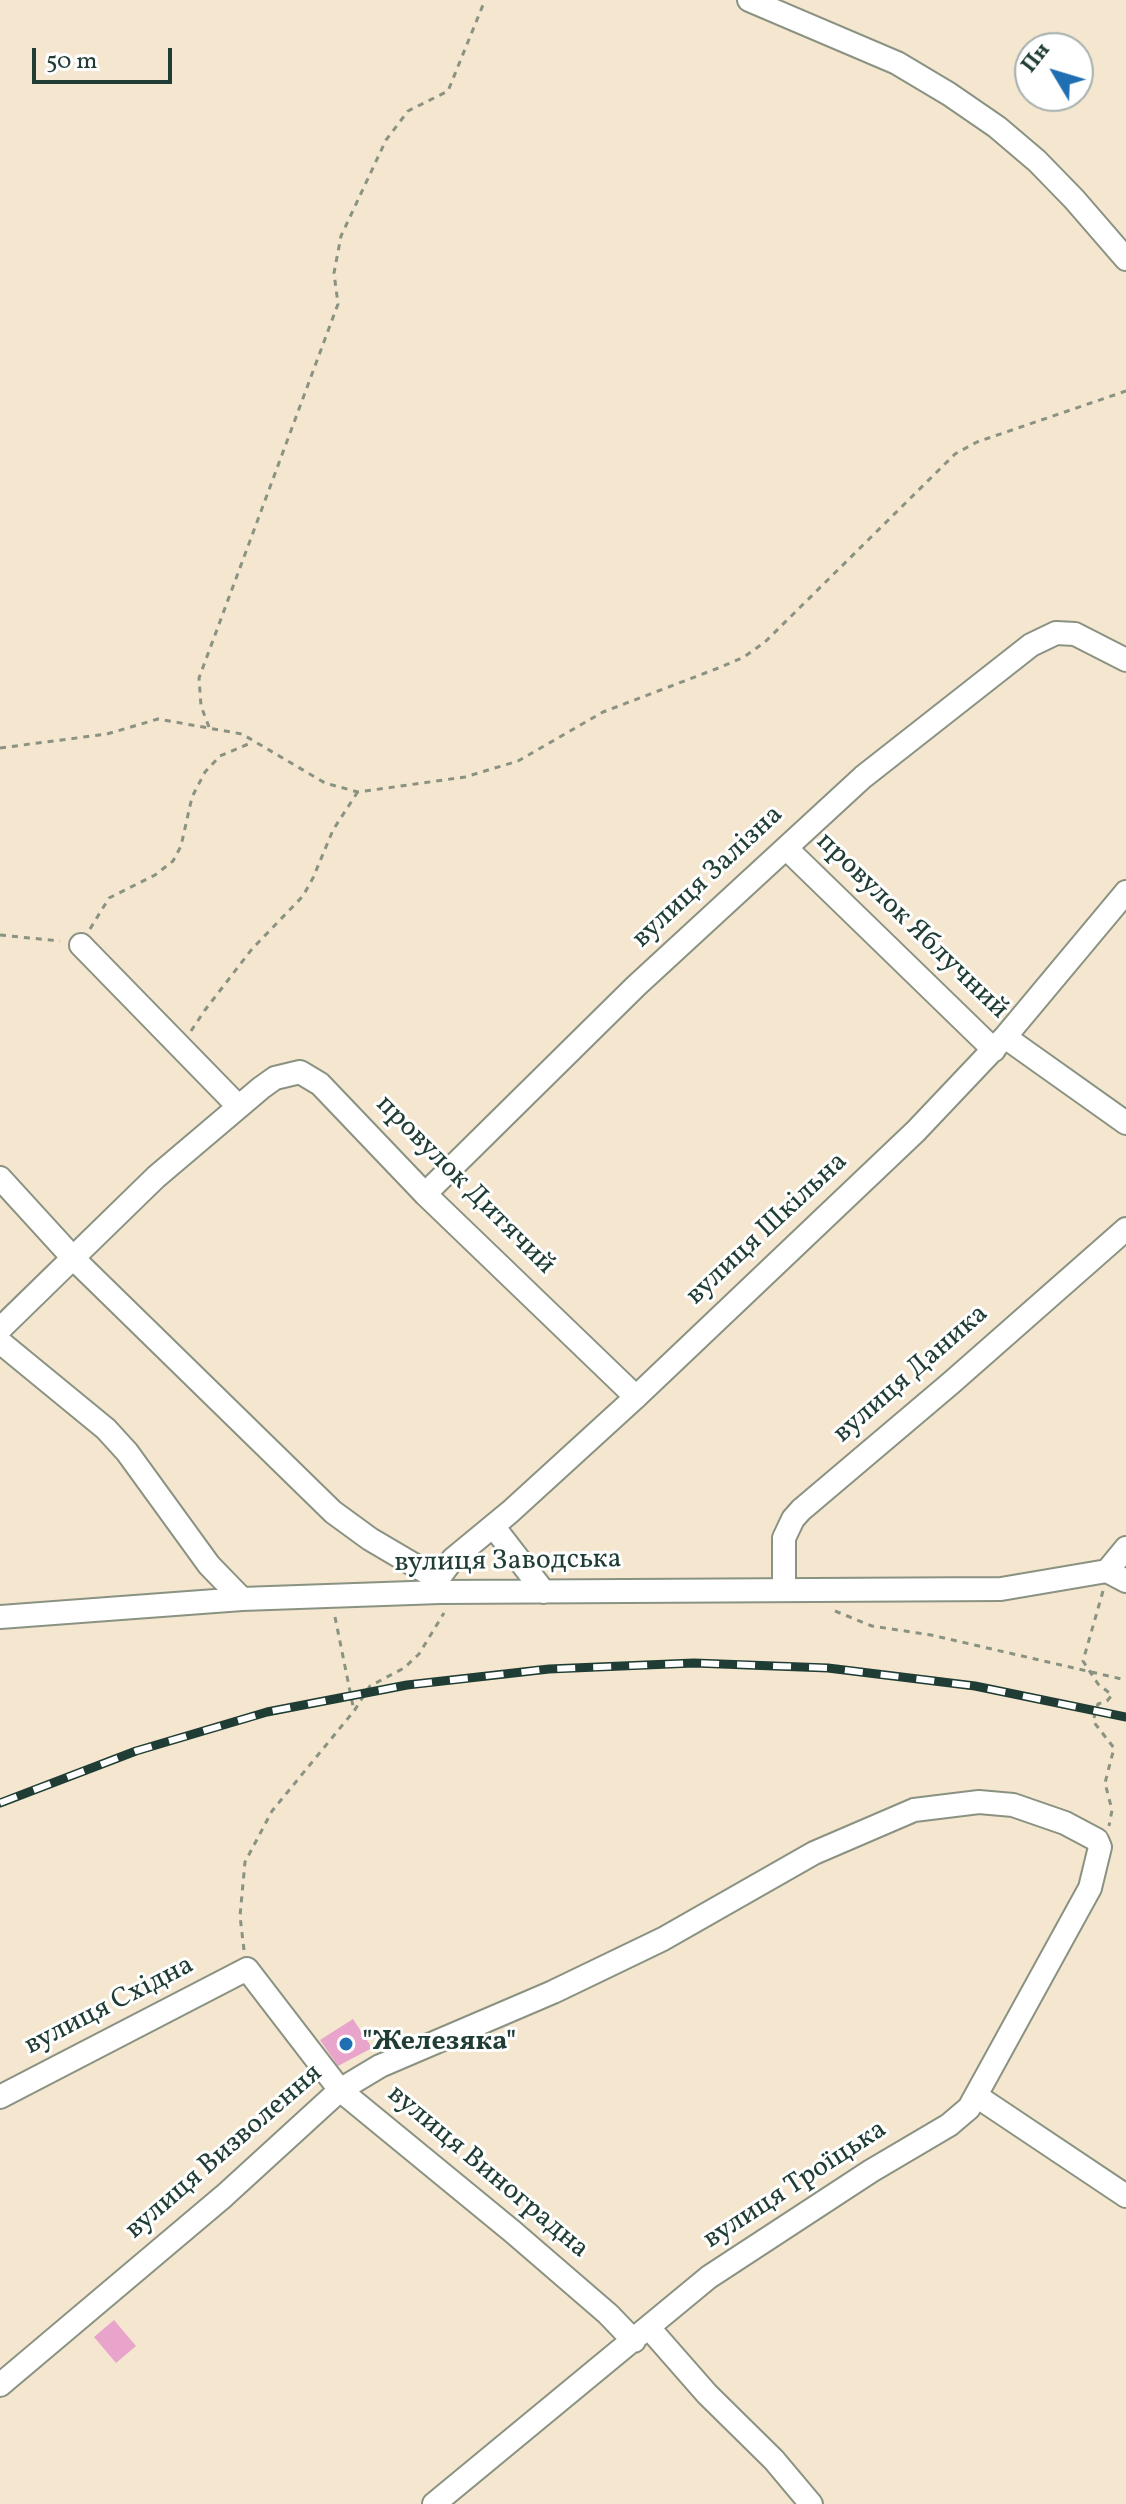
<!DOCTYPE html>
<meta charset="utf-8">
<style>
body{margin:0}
#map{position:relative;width:1126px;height:2504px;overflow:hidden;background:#f4e6cf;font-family:Vollkorn,serif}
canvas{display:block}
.north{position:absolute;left:1014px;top:32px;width:80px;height:80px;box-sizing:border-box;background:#fff;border:2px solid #a5b1ae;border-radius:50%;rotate:308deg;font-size:22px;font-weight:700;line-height:32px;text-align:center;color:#1f3d34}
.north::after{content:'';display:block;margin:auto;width:28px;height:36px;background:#1f6fb2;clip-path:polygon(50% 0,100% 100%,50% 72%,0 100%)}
.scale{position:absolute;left:32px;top:48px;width:140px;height:36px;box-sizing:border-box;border:4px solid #1f3d34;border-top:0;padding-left:10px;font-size:24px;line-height:28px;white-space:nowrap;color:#1f3d34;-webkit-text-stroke:6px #fff;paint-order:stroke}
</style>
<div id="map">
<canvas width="1126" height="2504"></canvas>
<div class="north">Пн</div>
<div class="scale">50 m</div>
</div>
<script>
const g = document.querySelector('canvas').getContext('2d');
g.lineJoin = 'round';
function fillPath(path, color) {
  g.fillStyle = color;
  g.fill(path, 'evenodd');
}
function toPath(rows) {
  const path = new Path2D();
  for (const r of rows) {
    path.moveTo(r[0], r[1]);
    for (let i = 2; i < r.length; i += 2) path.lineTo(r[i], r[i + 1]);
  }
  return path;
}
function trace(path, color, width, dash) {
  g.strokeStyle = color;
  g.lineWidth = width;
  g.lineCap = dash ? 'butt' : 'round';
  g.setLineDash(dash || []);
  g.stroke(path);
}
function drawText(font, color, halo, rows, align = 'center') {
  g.font = font + ' Vollkorn,serif';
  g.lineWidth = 6;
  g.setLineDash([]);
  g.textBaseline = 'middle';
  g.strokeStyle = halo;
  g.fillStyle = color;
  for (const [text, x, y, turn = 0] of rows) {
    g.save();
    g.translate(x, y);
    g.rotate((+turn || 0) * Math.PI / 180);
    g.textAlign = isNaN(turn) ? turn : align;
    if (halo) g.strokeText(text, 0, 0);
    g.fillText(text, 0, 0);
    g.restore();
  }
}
fillPath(toPath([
 [353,2019,372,2048,338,2066,320,2040],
 [114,2320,136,2346,116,2363,94,2337]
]), '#e8a4ca');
const minor = toPath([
 [749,0,897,63,949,94,997,127,1037,161,1074,199,1126,259],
 [786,848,994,1050],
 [81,945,239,1107],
 [1005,1037,1126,1123],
 [0,1178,74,1259,333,1512,370,1539,438,1579],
 [425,1194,636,986,863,777,1031,645,1056,633,1075,634,1126,660],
 [0,1329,156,1177,261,1088,275,1078,300,1072,320,1084,425,1194,636,1397],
 [0,1342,106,1429,127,1452,209,1565,242,1599,440,1592,1001,1589,1107,1571,1126,1581],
 [493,1526,544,1592],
 [1107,1571,1126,1548],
 [784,1590,784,1538,793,1519,801,1510,951,1383,1126,1229],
 [440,1592,438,1579,453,1559,510,1512,636,1397,916,1131,1005,1037,1126,892],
 [0,1617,242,1599],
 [0,2097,247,1969,340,2090,513,2232,608,2314,634,2341],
 [978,2097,1126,2196],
 [650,2329,707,2394,774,2460,811,2504],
 [0,2385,224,2196,340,2090,380,2066,553,1992,663,1939,814,1853,914,1810,979,1802,1013,1805,1065,1823,1097,1840,1100,1847,1090,1888,969,2108,949,2125,871,2171,709,2277,434,2504]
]);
trace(minor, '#8a9282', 26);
trace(toPath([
 [209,727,201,706,199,678,338,304,334,273,341,236,386,140,408,111,448,91,485,0],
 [0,748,107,734,158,719,242,734,325,783,358,792,465,777,518,761,603,712,721,667,744,657,765,642,955,454,977,442,1126,391],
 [90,929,109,898,155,875,173,861,181,846,192,797,205,772,220,756,253,742],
 [0,935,60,941],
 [191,1031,205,1010,252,949,303,896,313,878,333,830,357,793],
 [1103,1591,1083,1661,1098,1684,1112,1695,1107,1701,1098,1704,1093,1721,1114,1748,1105,1783,1112,1810,1109,1826],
 [835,1611,872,1626,931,1635,1126,1680],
 [335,1617,354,1711],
 [244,1950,240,1916,245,1862,272,1811,354,1711,370,1686,404,1668,419,1654,444,1613]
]), '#8a9282', 3, [6, 6]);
trace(minor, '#fff', 22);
const rail = toPath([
 [0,1803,136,1751,267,1712,407,1685,549,1669,694,1663,828,1668,975,1686,1126,1717]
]);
trace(rail, '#1f3d34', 9);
trace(rail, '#fff', 6, [18]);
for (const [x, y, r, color] of [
 [346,2044,8,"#1f6fb2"]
]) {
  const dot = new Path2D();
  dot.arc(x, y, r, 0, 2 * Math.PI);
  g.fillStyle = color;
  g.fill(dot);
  trace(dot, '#fff', 3);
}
drawText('28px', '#1f3d34', '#fff', [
 ["вулиця Залізна",709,878,-43],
 ["провулок Яблучний",911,927,44],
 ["провулок Дитячий",464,1186,45],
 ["вулиця Шкільна",768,1230,-43],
 ["вулиця Даника",912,1375,-41],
 ["вулиця Заводська",508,1563,-1],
 ["вулиця Східна",110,2007,-27],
 ["вулиця Визволення",225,2153,-41],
 ["вулиця Виноградна",487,2173,40],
 ["вулиця Троїцька",796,2186,-33]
]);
drawText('bold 28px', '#1f3d34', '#fff', [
 ["\"Железяка\"",362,2044]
], 'left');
</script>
